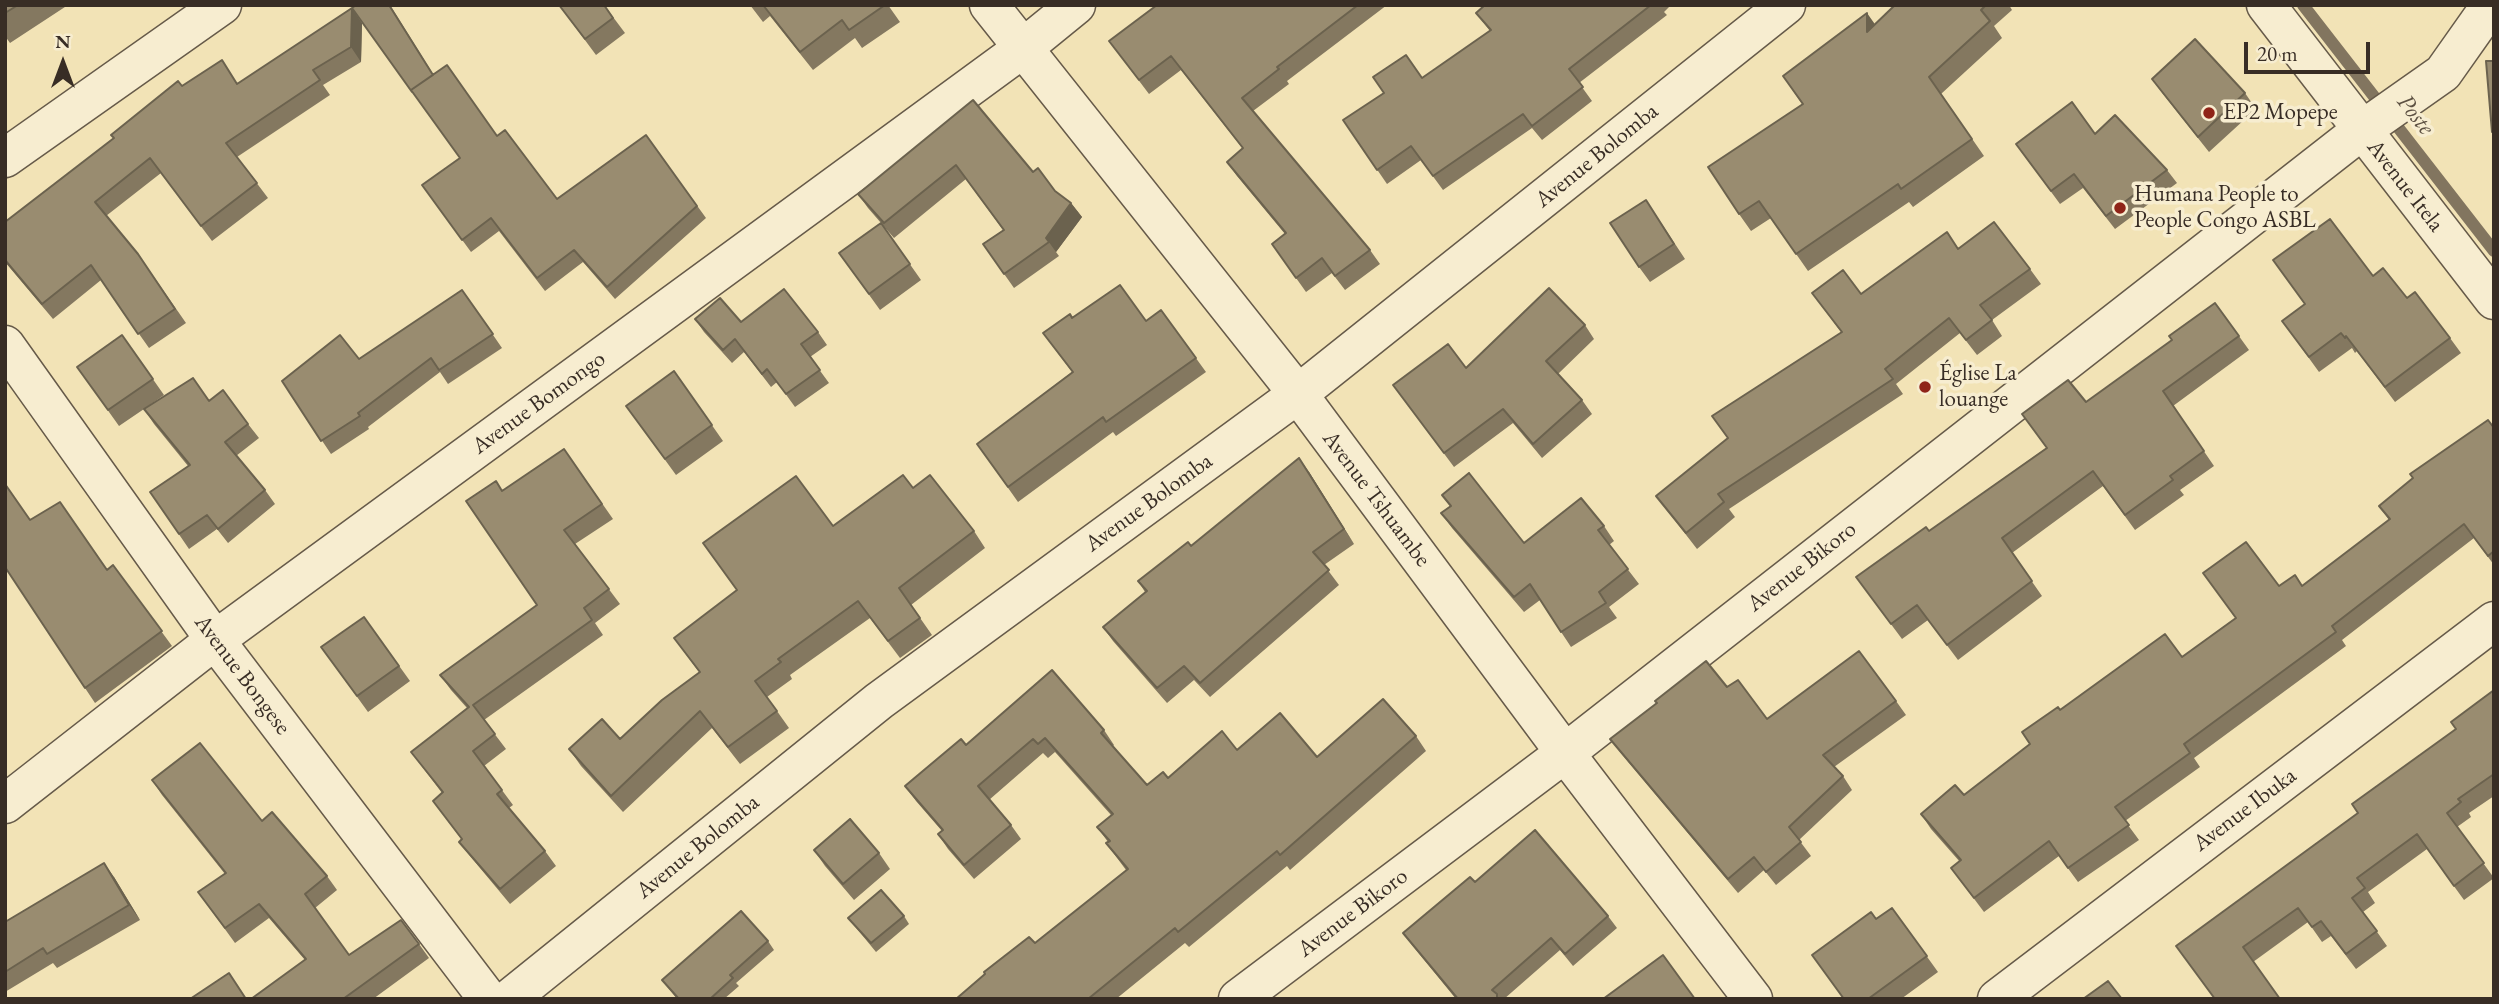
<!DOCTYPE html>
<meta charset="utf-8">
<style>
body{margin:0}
#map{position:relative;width:2499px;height:1004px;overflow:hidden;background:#f2e3b6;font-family:"EB Garamond",serif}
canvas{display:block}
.frame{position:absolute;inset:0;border:7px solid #382d25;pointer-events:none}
.north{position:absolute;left:28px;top:28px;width:70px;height:70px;-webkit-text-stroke:5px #f7edd0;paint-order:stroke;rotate:0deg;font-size:19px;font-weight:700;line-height:28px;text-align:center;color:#382d25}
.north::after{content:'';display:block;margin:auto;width:24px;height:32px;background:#382d25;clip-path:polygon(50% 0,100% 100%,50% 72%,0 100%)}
.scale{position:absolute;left:2244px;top:42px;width:126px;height:32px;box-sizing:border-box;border:4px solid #382d25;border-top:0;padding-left:9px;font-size:21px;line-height:24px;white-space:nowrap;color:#382d25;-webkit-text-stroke:5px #f7edd0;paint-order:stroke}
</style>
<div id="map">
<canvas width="2499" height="1004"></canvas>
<div class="frame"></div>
<div class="north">N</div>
<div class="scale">20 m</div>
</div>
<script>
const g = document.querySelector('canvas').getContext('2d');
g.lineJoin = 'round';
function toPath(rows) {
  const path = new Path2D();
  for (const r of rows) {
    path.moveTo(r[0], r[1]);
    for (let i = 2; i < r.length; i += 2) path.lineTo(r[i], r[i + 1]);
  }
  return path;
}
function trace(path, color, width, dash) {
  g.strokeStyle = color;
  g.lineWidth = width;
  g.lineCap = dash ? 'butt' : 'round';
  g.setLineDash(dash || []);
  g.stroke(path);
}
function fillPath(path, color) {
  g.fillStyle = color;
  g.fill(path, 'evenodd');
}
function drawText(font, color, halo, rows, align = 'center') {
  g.font = font + ' "EB Garamond",serif';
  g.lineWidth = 7;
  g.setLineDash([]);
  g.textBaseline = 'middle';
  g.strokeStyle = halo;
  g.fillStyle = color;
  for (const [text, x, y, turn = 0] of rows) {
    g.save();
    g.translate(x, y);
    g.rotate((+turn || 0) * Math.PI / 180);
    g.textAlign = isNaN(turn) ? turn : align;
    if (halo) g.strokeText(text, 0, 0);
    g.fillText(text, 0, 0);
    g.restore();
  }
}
trace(toPath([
 [2303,5,2494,251]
]), '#82755f', 12);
const minor = toPath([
 [989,5,1298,394,1565,753,1753,999],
 [2266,5,2494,300],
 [5,158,222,5],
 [5,345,215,640,488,999],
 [5,804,215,640,1022,49,1076,5],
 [509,999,879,701,1298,394,1786,5],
 [1238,999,1565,753,2362,130,2443,73,2491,5],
 [1997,999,2494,621]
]);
trace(minor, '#665a49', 41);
trace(minor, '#f7edd0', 38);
fillPath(toPath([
 [5,5,68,5,10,43,5,36],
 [356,5,390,5,433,74,497,136,557,199,646,135,706,218,615,299,583,262,545,291,499,231,471,252,422,185,460,158],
 [559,5,604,5,625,33,596,55],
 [750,5,888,5,900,22,862,48,855,38,813,70,770,16,763,22],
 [1157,5,1387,5,1287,81,1289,84,1253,111,1370,250,1380,264,1345,290,1332,273,1306,292,1272,244,1285,234,1237,176,1227,162,1243,149,1181,70,1149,94,1109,41],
 [1485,5,1671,5,1664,12,1667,15,1579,83,1592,101,1542,140,1532,128,1443,190,1421,160,1387,184,1343,120,1422,78,1490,31,1476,13],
 [1895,5,2009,5,2012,10,1994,26,2002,38,1941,94,1984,156,1913,207,1909,202,1808,271,1771,218,1751,231,1739,214,1802,104,1783,76,1875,24],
 [362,23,361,62,323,85,330,95,237,157,268,198,212,241,161,173,106,216,138,254,186,323,149,348,101,280,53,319,5,262,5,222,182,86,238,84],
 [2152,79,2245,93,2256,109,2209,152,2163,94],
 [973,100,1033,172,1055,191,1071,203,1082,217,1056,252,1059,256,1014,288,983,244,1003,230,966,179,894,238,868,208,858,194],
 [2095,134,2167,170,2177,183,2115,229,2083,188,2060,204,2016,144],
 [1646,200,1685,259,1650,282,1639,267],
 [881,223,921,280,880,310,839,253],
 [1958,248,2030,269,2041,284,1992,320,2002,336,1977,355,1960,333,1896,384,1903,394,1729,509,1735,517,1697,549,1656,496,1728,438,1841,332,1812,293,1861,294],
 [2373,276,2407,298,2450,338,2461,353,2395,402,2357,351,2355,353,2352,348,2319,372,2282,321],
 [462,290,502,348,448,384,440,372,368,427,369,429,331,454,282,381,359,359],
 [2215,303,2249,350,2173,406,2214,466,2180,490,2184,495,2135,530,2103,486,2012,553,2042,596,1958,660,1928,620,1902,639,1867,592,1929,531,2046,448,2086,402,2172,340],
 [1161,310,1206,372,1116,436,1113,432,1018,502,977,444,1072,372,1043,333,1072,318,1146,321],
 [695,319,818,332,827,345,810,357,829,383,795,407,777,382,771,387,744,352,732,363,704,332],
 [1585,325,1594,339,1558,374,1582,400,1592,414,1542,458,1513,423,1454,467,1393,385,1466,368],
 [122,335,164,395,144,409,209,401,248,424,259,438,236,456,265,490,275,504,228,543,217,529,189,549,150,492,188,466,154,424,144,409,119,426,77,367],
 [674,371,723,441,676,475,626,406],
 [2494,428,2494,565,2474,538,2342,640,2346,646,2194,758,2200,767,2125,821,2139,840,2078,882,2059,856,1984,912,1951,868,1960,862,1931,829,1921,814,1964,795,2030,744,2060,710,2182,657,2279,586,2302,586,2389,520,2379,506],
 [564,449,613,519,575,544,620,604,595,623,603,635,484,720,506,749,484,766,513,805,509,808,545,851,556,866,510,904,470,856,459,842,462,840,433,801,442,793,411,752,467,708,451,690,440,675,537,605,502,491],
 [1309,472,1354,544,1324,565,1339,585,1210,697,1194,680,1167,703,1113,641,1103,627,1145,592,1138,581,1191,546],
 [913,488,974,531,985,548,911,605,932,635,900,658,870,618,790,675,792,679,767,697,789,728,740,764,712,728,623,812,581,766,569,749,620,739,699,672,674,638,833,526],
 [1442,495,1524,543,1604,526,1614,541,1609,545,1639,584,1609,607,1617,618,1571,647,1540,600,1524,612,1452,528,1441,513,1450,506],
 [30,519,107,570,113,565,172,646,95,703,85,688],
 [364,617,410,681,368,712,321,647],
 [1727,687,1767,719,1896,701,1906,715,1834,767,1843,776,1852,790,1799,840,1811,856,1776,885,1764,870,1738,893,1620,752,1610,739],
 [2494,690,2494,796,2469,813,2471,817,2457,827,2494,878,2464,900,2427,849,2368,892,2375,903,2363,912,2387,946,2356,969,2331,936,2322,942,2308,922,2253,962,2186,961,2456,729],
 [1104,730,1114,745,1113,746,1147,785,1168,778,1237,750,1317,757,1416,736,1426,751,1290,870,1287,866,1189,947,1185,943,1116,999,956,999,1035,943,1126,870,1106,843,1108,842,1097,827,1111,815,1055,752,1048,758,1043,753,989,800,1011,825,1021,839,974,879,948,849,938,834,942,831,916,801,905,786,966,745],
 [152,780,262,821,327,876,337,890,315,908,349,955,419,944,429,958,373,999,251,999,305,960,269,918,235,943,198,892,225,874,162,795],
 [814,850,879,853,890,869,854,900,825,866],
 [114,877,140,920,57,968,53,963,5,992,5,922],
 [1475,882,1608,916,1617,928,1573,966,1560,950,1504,999,1456,999,1412,945,1403,933],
 [1892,908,1938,972,1901,999,1843,999,1876,919],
 [904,916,909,924,876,952,848,918],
 [768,941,774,950,736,983,739,986,724,999,677,999,662,980]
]), '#847860');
fillPath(toPath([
 [352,8,362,23,361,62,351,47],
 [1867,13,1879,30,1867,32],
 [1071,203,1082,217,1056,252,1046,238],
 [1299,458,1309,472,1354,544,1344,529],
 [104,863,114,877,140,920,129,905]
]), '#6b624e');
const building = toPath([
 [5,5,18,5,5,13,5,5],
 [356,5,389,5,433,75,411,90,412,92,352,8,356,5],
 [559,5,604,5,613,18,585,39,559,5],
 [763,5,885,5,849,30,842,20,800,52,763,5],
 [1157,5,1358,5,1277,67,1279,69,1242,98,1370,250,1335,276,1322,258,1296,278,1272,244,1286,233,1227,162,1243,148,1171,56,1139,80,1109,41,1157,5],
 [1485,5,1651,5,1569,69,1583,87,1532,126,1523,114,1433,176,1411,146,1377,170,1343,120,1384,93,1373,77,1406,55,1422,78,1491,30,1476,13,1485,5],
 [1895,5,1986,5,1981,10,1990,21,1929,77,1972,139,1901,189,1898,184,1796,254,1759,201,1739,214,1708,167,1803,104,1783,76,1867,13,1867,32,1895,5],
 [352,8,351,47,313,70,320,80,226,143,257,183,201,226,150,158,95,202,138,254,175,309,138,334,91,265,42,304,5,260,5,222,114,138,111,135,178,81,182,86,222,60,237,84,352,8],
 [2195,39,2245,93,2198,137,2152,79,2195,39],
 [2486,61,2494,61,2494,132,2492,132,2486,61],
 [447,65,497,136,505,130,557,199,646,135,697,206,607,287,574,250,537,278,491,218,462,240,422,185,460,158,411,90,447,65],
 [973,100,1033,172,1038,168,1055,191,1071,203,1046,238,1049,242,1004,274,983,244,1004,230,956,165,884,223,858,194,973,100],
 [2072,102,2095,134,2115,115,2167,170,2106,216,2074,174,2051,191,2016,144,2072,102],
 [1646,200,1674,244,1639,267,1610,223,1646,200],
 [2330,219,2373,276,2383,268,2407,298,2415,292,2450,338,2385,387,2346,336,2345,338,2341,333,2309,357,2282,321,2305,304,2273,260,2330,219],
 [1994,222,2030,269,1980,305,1992,320,1966,340,1949,318,1885,369,1893,379,1718,494,1724,502,1686,533,1656,496,1728,438,1712,416,1842,332,1812,293,1843,270,1861,294,1947,232,1958,249,1994,222],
 [881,223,910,264,869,294,839,253,881,223],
 [1120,285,1146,321,1161,310,1196,358,1106,422,1103,417,1008,487,977,444,1073,372,1043,333,1070,314,1072,318,1120,285],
 [1549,288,1585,325,1546,361,1582,400,1533,444,1503,409,1444,453,1393,385,1448,344,1466,368,1549,288],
 [784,289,818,332,801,344,820,370,786,394,767,369,762,374,735,339,723,350,695,319,720,298,741,322,784,289],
 [462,290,493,334,439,370,431,358,358,413,360,416,321,441,282,381,340,335,359,359,462,290],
 [2215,303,2239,336,2163,391,2204,451,2170,476,2173,480,2125,515,2093,471,2002,538,2032,581,1947,645,1917,605,1891,624,1856,577,1926,527,1929,531,2047,448,2022,414,2068,380,2086,402,2172,340,2169,336,2215,303],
 [122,335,153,379,108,410,77,367,122,335],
 [674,371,712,425,665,459,626,406,674,371],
 [193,378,209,401,223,390,248,424,225,442,265,490,218,529,207,515,179,534,150,492,190,465,144,409,193,378],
 [2488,420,2494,428,2494,551,2488,556,2464,524,2332,626,2336,632,2184,744,2190,753,2115,807,2129,825,2068,868,2049,841,1974,898,1951,868,1961,860,1921,814,1955,785,1964,795,2030,744,2022,732,2058,707,2060,710,2165,634,2182,657,2236,618,2203,573,2246,542,2279,586,2295,575,2302,586,2390,519,2379,506,2413,478,2410,474,2488,420],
 [564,449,602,504,564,530,609,589,584,608,592,620,473,705,495,734,473,751,502,790,497,794,545,851,500,889,459,842,462,839,433,801,443,792,411,752,469,707,440,675,537,605,466,501,496,481,502,491,564,449],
 [1299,458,1344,529,1313,552,1329,570,1200,683,1184,666,1157,688,1103,627,1147,591,1138,581,1188,542,1191,546,1299,458],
 [1469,473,1524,543,1581,498,1604,526,1598,530,1628,569,1599,592,1606,603,1561,632,1530,584,1514,597,1441,513,1451,506,1442,495,1469,473],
 [903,475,913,488,930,475,974,531,899,588,920,618,888,641,858,601,778,659,781,662,755,681,777,711,728,747,700,711,611,796,569,749,602,719,620,739,662,700,700,672,674,638,737,590,703,543,796,476,833,526,903,475],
 [5,484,30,520,60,502,107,570,113,565,162,631,85,688,5,567,5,484],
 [364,617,399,666,357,696,321,647,364,617],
 [1859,651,1896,701,1823,755,1843,776,1789,827,1801,842,1766,872,1754,857,1728,879,1610,739,1657,703,1655,701,1706,661,1727,687,1738,680,1767,719,1859,651],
 [1052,670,1104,730,1101,733,1147,785,1163,772,1168,778,1222,731,1237,750,1280,713,1317,757,1383,699,1416,736,1280,855,1277,851,1178,932,1175,928,1088,999,956,999,985,974,984,972,1029,937,1035,943,1128,869,1106,843,1110,841,1097,827,1113,814,1045,738,1038,744,1033,739,978,786,1011,825,964,865,938,834,943,830,905,786,961,739,966,745,1052,670],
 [2494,690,2494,774,2458,799,2461,802,2447,813,2484,863,2454,886,2417,834,2357,878,2365,888,2352,898,2377,931,2346,954,2321,921,2312,927,2298,908,2243,947,2280,999,2215,999,2176,946,2358,813,2352,804,2456,729,2451,722,2494,690],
 [200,743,262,821,272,812,327,876,305,894,349,955,401,920,419,944,343,999,251,999,306,959,259,904,225,928,198,892,226,873,152,780,200,743],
 [850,819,879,853,843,884,814,850,850,819],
 [1535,830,1608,916,1565,954,1551,938,1492,990,1497,994,1497,999,1458,999,1403,933,1470,877,1475,882,1535,830],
 [104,863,129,905,47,954,43,948,5,972,5,922,104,863],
 [881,890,904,916,871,943,848,918,881,890],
 [1892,908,1927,956,1868,999,1844,999,1812,955,1871,912,1876,919,1892,908],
 [741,911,768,941,730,975,733,978,710,999,679,999,662,980,741,911],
 [1663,955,1695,999,1603,999,1663,955],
 [229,973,246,999,190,999,229,973],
 [2108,981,2122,999,2083,999,2108,981]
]);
fillPath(building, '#998c70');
trace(building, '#6b624e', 2);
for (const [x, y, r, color] of [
 [2209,113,7,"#8f2418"],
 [2120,208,7,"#8f2418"],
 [1925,387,7,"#8f2418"]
]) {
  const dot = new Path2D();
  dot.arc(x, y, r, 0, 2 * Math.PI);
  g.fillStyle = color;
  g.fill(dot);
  trace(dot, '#f7edd0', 2.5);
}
drawText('23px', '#382d25', '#f7edd0', [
 ["EP2 Mopepe",2223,113],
 ["Humana People to",2134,195],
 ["People Congo ASBL",2134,221],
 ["Église La",1939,374],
 ["louange",1939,400]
], 'left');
drawText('23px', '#382d25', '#f7edd0', [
 ["Avenue Bolomba",1597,156,-39],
 ["Avenue Itela",2405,186,52],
 ["Avenue Bomongo",539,403,-36],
 ["Avenue Tshuambe",1376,499,53],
 ["Avenue Bolomba",1149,503,-36],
 ["Avenue Bikoro",1802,567,-38],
 ["Avenue Bongese",242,675,53],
 ["Avenue Ibuka",2245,810,-37],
 ["Avenue Bolomba",698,847,-39],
 ["Avenue Bikoro",1353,913,-37]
]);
drawText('italic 24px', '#5d5142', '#f7edd0', [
 ["Poste",2415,115,52]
]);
</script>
